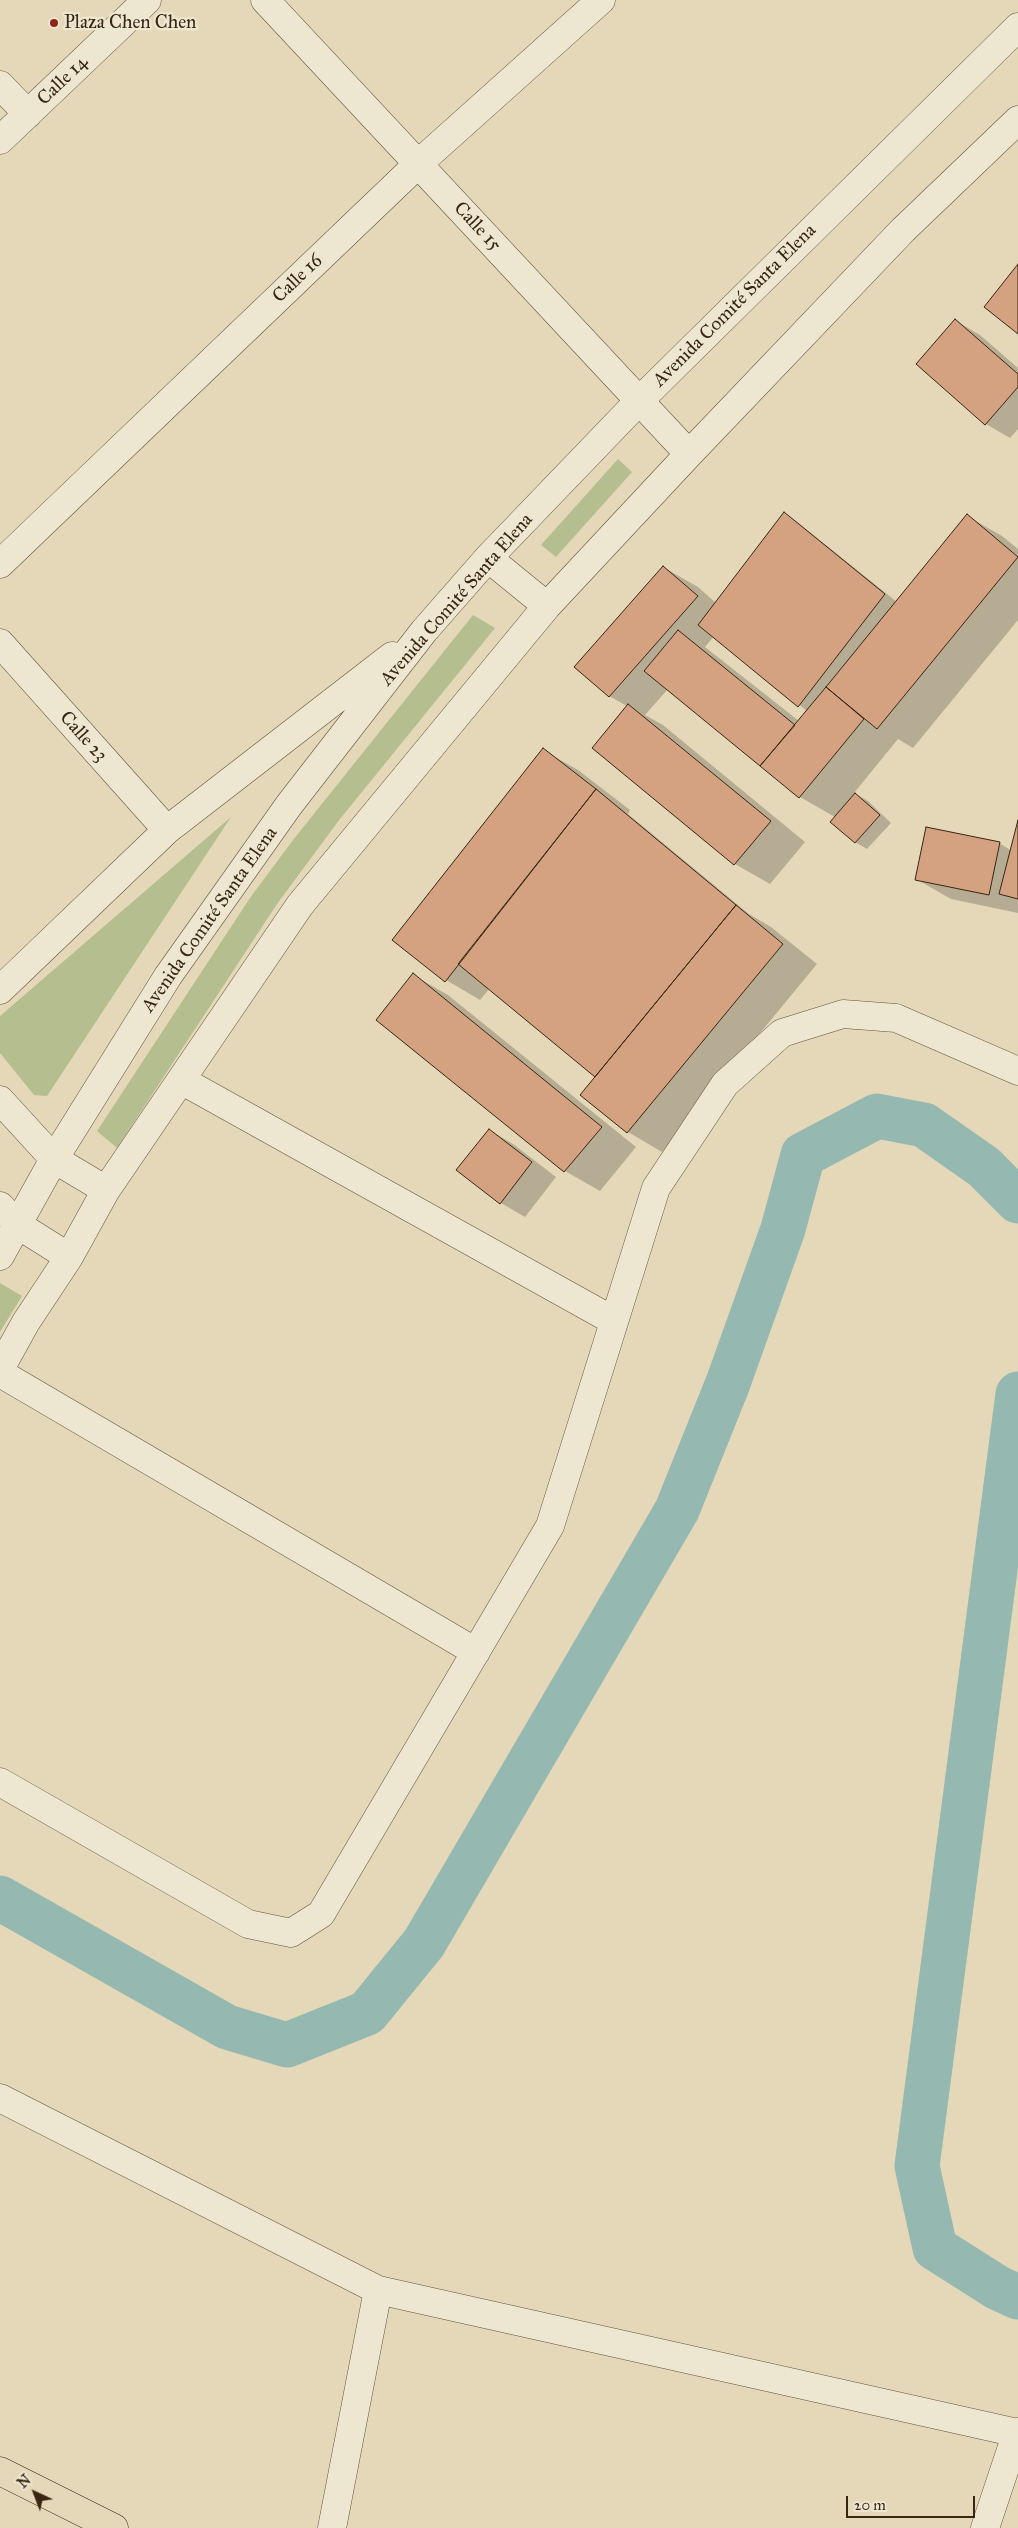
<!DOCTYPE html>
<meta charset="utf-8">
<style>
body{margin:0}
#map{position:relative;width:1018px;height:2528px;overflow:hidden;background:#e4d8b8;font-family:"IM FELL Great Primer",serif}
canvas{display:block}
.north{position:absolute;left:10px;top:2468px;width:50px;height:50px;-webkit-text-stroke:4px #ede6d1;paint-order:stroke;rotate:317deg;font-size:14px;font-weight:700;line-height:20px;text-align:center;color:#382612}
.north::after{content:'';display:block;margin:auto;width:18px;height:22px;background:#382612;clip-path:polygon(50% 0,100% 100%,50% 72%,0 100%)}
.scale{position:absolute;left:846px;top:2496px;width:129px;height:22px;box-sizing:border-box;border:2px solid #382612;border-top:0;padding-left:6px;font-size:15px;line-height:18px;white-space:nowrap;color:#382612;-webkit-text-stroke:4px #ede6d1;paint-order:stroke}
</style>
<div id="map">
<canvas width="1018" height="2528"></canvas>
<div class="north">N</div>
<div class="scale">20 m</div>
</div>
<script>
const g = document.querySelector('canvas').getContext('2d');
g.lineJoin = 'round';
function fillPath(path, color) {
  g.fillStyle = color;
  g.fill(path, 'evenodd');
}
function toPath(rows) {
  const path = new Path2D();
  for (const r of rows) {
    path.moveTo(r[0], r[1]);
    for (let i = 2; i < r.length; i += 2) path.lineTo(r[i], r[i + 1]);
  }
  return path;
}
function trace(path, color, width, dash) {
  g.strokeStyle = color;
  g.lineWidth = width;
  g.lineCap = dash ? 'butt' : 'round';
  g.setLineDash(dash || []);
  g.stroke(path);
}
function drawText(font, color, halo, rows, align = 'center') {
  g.font = font + ' "IM FELL Great Primer",serif';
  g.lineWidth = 4.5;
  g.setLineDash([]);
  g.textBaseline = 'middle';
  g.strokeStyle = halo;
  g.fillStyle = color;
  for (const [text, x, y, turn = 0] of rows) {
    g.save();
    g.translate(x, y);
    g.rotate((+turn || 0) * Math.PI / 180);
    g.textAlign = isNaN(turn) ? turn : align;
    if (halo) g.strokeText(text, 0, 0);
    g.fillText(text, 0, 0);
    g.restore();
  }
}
fillPath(toPath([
 [618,459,632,472,556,557,541,545],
 [473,615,495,628,340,819,277,904,117,1148,97,1131,250,898,293,840],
 [231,817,47,1096,34,1095,0,1053,0,1016],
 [0,1283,22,1296,0,1332]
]), '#b5be8e');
fillPath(toPath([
 [956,321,980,335,1018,368,1018,429,1010,438,986,424,917,364],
 [784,514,796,521,897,602,967,516,1002,536,1018,549,1018,620,913,748,898,739,854,793,868,801,891,823,867,849,855,842,835,817,800,797,668,689,645,715,663,725,805,842,770,884,735,864,627,706,609,696,663,567,698,587,716,603],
 [714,636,807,711,799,721,705,647],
 [543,750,578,770,630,810,628,814,749,914,771,927,817,964,662,1152,628,1132,582,1095,597,1077,490,988,480,1000,446,980],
 [1018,826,1018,913,951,899,916,879,999,843,1012,851],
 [413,975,448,995,636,1147,600,1191,565,1171,377,1020],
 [489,1130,513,1144,556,1177,525,1217,501,1203]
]), '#0003');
trace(toPath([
 [1018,1394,917,2166,935,2248,998,2288,1018,2297],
 [0,1898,227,2027,287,2045,367,2013,424,1943,677,1510,728,1383,783,1229,803,1155,877,1116,924,1125,984,1167,1018,1201]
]), '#95b9b1', 45);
const building = toPath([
 [1018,264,1018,334,984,307,1018,264],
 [955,319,1018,374,1018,387,985,425,916,364,955,319],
 [784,512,885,594,798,707,698,625,784,512],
 [967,514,1018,557,877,729,826,687,967,514],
 [663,566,698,596,609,697,574,667,663,566],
 [678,630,795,725,760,766,644,671,678,630],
 [826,687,864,719,799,798,760,766,826,687],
 [628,704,771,821,734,865,592,748,628,704],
 [543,748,596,789,445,982,392,940,543,748],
 [596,789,736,905,595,1077,458,964,596,789],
 [855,793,880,815,855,843,830,822,855,793],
 [1018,820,1018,899,999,894,1018,820],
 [926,827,1000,842,989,895,915,880,926,827],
 [736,905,783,944,627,1133,580,1095,736,905],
 [413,973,602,1127,564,1172,376,1020,413,973],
 [489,1129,532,1162,500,1204,456,1170,489,1129]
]);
fillPath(building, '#d4a280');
trace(building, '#382612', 1);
const minor = toPath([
 [265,0,689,454],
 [0,85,28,114],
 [0,140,147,0],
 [488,558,547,606],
 [0,564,418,164,601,0],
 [0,643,167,830],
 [0,990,167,830,392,656],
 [181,1080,614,1321],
 [0,1100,54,1159,106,1190],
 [0,1206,18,1225,69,1257],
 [0,1256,54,1159,168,976,289,805,424,631,488,558,639,401,1018,27],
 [0,1369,26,1322,69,1257,106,1190,300,905,547,606,689,454,903,230,1018,120],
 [0,1373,476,1652],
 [0,1782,248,1924,291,1933,321,1914,550,1526,656,1188,725,1084,782,1033,843,1014,896,1018,1018,1071],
 [0,2098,378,2290,1018,2433],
 [332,2528,378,2290],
 [985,2528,1017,2432]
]);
const major = toPath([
 [0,2471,114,2528]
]);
trace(minor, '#63523c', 29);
trace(major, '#382612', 29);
trace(minor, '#ede6d1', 28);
trace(major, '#e4d8b8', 28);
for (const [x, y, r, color] of [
 [54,23,5,"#8f2418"]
]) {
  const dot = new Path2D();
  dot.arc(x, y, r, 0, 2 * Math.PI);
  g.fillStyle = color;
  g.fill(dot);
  trace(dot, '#ede6d1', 2);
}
drawText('19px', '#382612', '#ede6d1', [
 ["Plaza Chen Chen",64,23]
], 'left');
drawText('19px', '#382612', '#ede6d1', [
 ["Calle 14",63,81,-44],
 ["Calle 15",477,227,47],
 ["Calle 16",298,279,-44],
 ["Avenida Comité Santa Elena",735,306,-45],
 ["Avenida Comité Santa Elena",457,600,-49],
 ["Calle 23",83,737,48],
 ["Avenida Comité Santa Elena",210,920,-55]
]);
</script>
